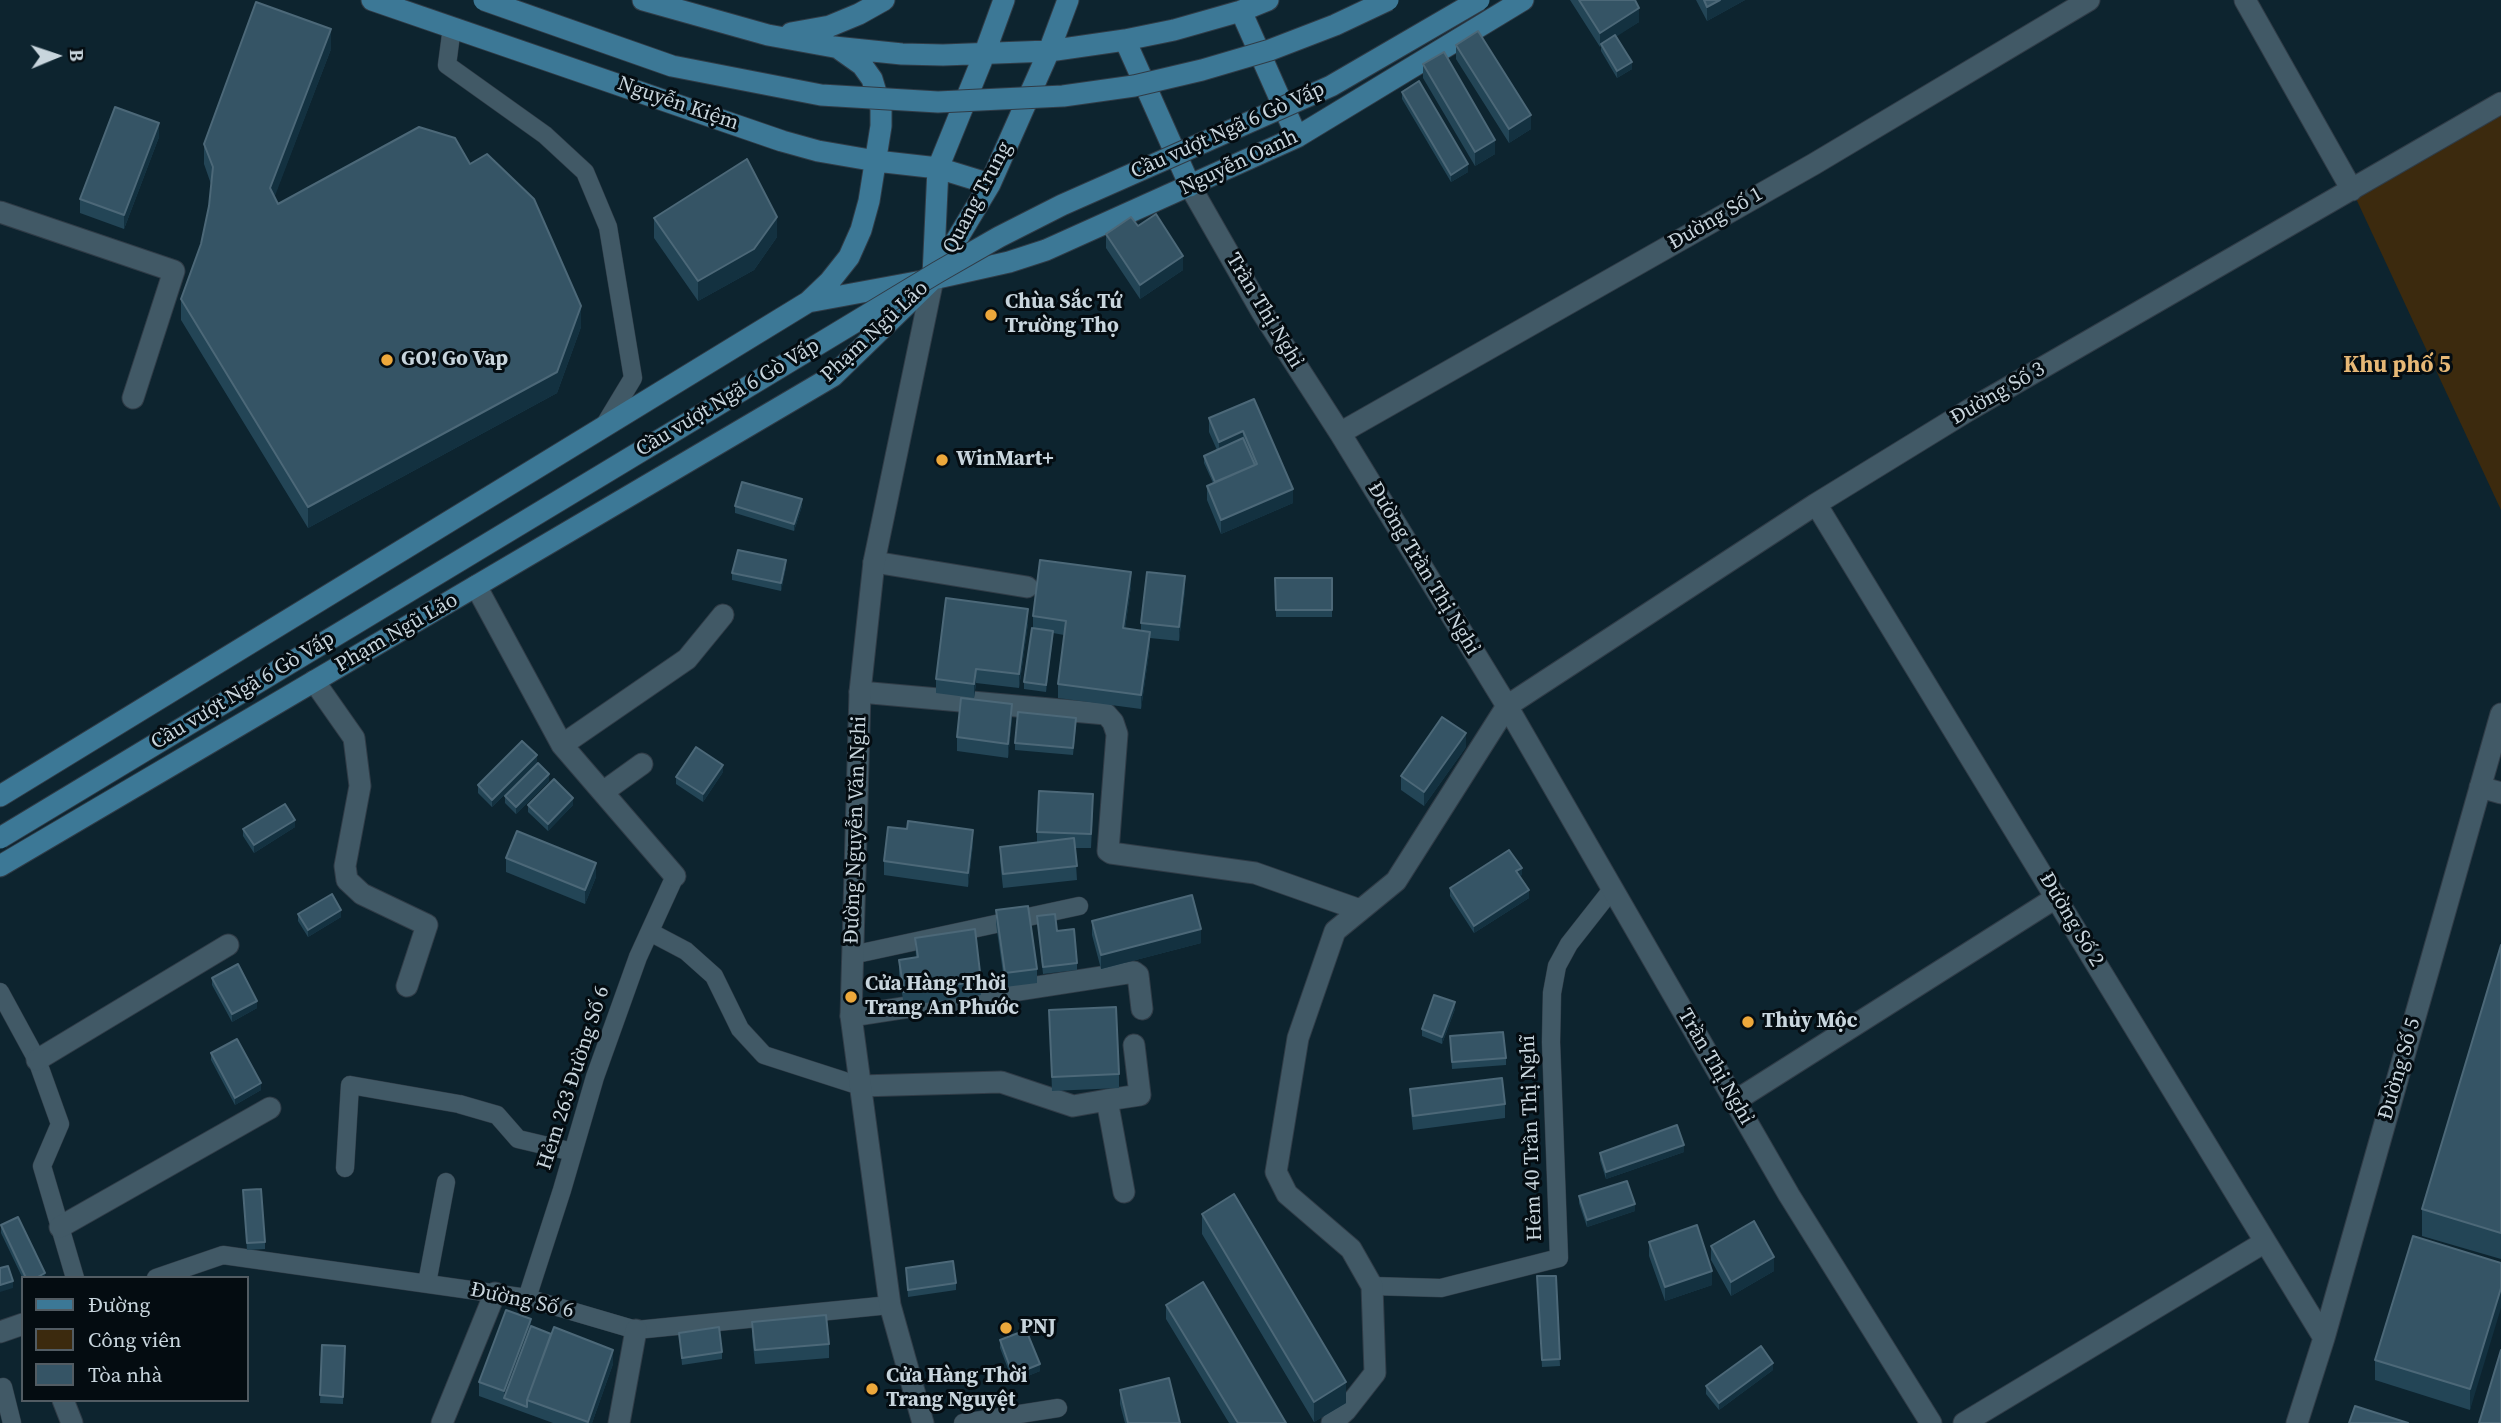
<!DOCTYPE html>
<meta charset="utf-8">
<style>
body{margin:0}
#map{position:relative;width:2501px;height:1423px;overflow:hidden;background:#0d242f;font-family:"Source Serif 4",serif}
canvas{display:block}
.legend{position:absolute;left:21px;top:1276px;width:228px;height:126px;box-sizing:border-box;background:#040c11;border:2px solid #525c63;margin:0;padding:9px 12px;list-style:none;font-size:21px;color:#c8d5dd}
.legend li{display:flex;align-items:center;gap:14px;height:35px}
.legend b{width:35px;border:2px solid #525c63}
.north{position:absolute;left:21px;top:21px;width:70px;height:70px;-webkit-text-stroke:5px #040c11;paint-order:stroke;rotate:88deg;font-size:19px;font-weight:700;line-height:28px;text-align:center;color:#c8d5dd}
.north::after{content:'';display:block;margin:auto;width:24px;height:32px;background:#c8d5dd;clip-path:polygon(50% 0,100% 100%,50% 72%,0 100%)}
</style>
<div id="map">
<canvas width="2501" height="1423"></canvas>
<ul class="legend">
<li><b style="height:9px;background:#3c7896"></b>Đường</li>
<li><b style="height:19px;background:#3c2a0e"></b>Công viên</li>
<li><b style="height:19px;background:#355465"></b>Tòa nhà</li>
</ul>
<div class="north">B</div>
</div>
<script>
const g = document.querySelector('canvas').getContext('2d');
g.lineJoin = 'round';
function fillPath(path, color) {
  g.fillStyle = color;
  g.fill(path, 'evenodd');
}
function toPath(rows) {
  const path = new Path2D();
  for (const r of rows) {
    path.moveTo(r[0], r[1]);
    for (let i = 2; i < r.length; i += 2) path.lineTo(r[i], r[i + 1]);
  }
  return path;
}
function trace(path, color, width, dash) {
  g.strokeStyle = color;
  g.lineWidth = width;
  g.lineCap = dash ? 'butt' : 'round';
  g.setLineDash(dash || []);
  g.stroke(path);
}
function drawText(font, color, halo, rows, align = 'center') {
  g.font = font + ' "Source Serif 4",serif';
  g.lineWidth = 6;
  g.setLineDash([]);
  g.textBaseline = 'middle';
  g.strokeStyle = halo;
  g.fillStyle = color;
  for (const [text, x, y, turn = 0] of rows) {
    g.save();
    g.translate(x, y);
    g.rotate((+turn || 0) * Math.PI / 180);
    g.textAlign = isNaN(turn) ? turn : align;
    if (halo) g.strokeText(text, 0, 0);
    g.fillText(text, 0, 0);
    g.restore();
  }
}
fillPath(toPath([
 [2501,103,2501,510,2352,190]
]), '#3c2a0e');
const service = toPath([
 [452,27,447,65,545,135,585,172,608,227,633,378,604,426],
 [650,932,686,951,714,976,740,1029,764,1055,860,1086],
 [852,955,1079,906],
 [0,992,37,1060,60,1124,42,1166,75,1278],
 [345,1168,350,1085,459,1104,497,1115,518,1139,573,1152],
 [156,1278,223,1255,527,1298,636,1330,890,1305],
 [427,1283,446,1182],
 [1372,1286,1441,1288,1559,1258,1551,1042,1552,993,1557,966,1569,944,1613,888],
 [527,1298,562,1190,595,1077,638,957,675,876],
 [0,1388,3,1387,12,1423],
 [963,1423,1058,1408]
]);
const minor = toPath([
 [2245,0,2352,190],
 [1190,186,1262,312,1340,433,1507,706,1789,1195,1931,1423],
 [0,212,174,271,133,398],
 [1340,433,1814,164,2089,0],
 [1816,504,2324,1338],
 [874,562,1027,587],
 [476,586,562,745,675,876],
 [314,681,354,738,360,786,345,866,347,880,362,894,427,925,407,986],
 [860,692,1106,714,1113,722,1117,734,1108,851,1111,853,1255,873,1360,910],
 [562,745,687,659,723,615],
 [2480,787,2501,793],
 [603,792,642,764],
 [851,1016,1134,972,1138,975,1142,1009],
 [37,1060,228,945],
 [860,1086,1001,1082,1073,1106,1107,1100,1124,1192],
 [1107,1100,1140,1095,1134,1045],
 [1735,1101,2057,897],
 [60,1227,270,1108],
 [0,1332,23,1324],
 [63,1400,72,1423],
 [442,1423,495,1293],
 [619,1423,636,1330],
 [1332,1423,1346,1410,1375,1373,1372,1286,1351,1249,1287,1194,1276,1172,1298,1038,1335,931,1396,881,1507,706,1816,504,1969,410,2501,103],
 [1964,1423,2265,1242],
 [2297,1423,2324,1338,2501,714]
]);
const secondary = toPath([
 [923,1423,890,1305,851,1016,860,692,874,562,933,279]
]);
const primary = toPath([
 [372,0,782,141,818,151,876,161,938,168,990,184],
 [643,0,768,35,834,47,902,54,943,55,1049,51,1125,40,1174,30,1241,11,1268,0],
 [1241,11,1297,137],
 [791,33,830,26,859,14,884,0],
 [1125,40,1190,186],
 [933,276,938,168,984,55,1004,0],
 [808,302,830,281,849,257,861,230,869,201,881,126,881,109,872,79,862,65,838,48],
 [0,796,808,302,933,279,1009,262,1046,250,1297,137,1523,0],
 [0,866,833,376,933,279,990,184,1049,51,1068,0]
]);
trace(service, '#303c47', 19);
trace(minor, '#303c47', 23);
trace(secondary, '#303c47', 23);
trace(primary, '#303c47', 23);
trace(service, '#415966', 18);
trace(minor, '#415966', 21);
trace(secondary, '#415966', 21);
trace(primary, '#3c7896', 21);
const primaryBridge = toPath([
 [484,0,672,66,821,95,938,102,1063,96,1134,86,1202,70,1270,50,1335,25,1388,0],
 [0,838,938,272,999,237,1062,205,1331,86,1479,0]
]);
trace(primaryBridge, '#303c47', 23, []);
trace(primaryBridge, '#3c7896', 21);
fillPath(toPath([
 [1570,0,1635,0,1639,22,1616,36,1632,69,1617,78,1601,51,1601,46,1600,47],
 [1696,0,1745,0,1707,21],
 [1456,45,1531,129,1509,143,1456,59],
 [331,49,274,197,278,204,470,164,581,327,557,393,308,528,181,320,181,299,201,244,209,206,211,184,204,164,204,144],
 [1423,64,1495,154,1475,166,1423,78],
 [1402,92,1468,172,1451,182,1402,99],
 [159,137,124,229,80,213,80,199],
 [654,218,777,237,754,270,698,301,654,238],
 [1138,226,1183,270,1140,299,1106,248,1106,234],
 [1254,399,1293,503,1221,534,1207,500,1207,486,1213,483,1204,463,1204,456,1217,450,1209,432,1209,418],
 [735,506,802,506,794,531,735,513],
 [786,567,781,591,732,580,732,573],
 [1275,578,1332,578,1332,617,1276,617],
 [1131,586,1125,629,1141,631,1141,623,1185,590,1179,641,1150,638,1150,646,1141,709,1058,698,1058,684,1064,635,1053,633,1046,692,1024,689,1024,682,1033,628,1033,616],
 [1028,623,1019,688,976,683,974,698,936,693,936,679],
 [1012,718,1008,758,957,751,957,737],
 [1076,725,1073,755,1015,750,1015,743],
 [1466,747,1424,806,1401,790,1401,776],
 [537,763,492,807,478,793,478,785],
 [723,772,703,802,676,784,676,777],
 [549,781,516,814,505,803,505,796],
 [528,805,573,805,548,831,528,812],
 [1093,808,1091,848,1075,848,1077,880,1003,888,1000,861,1000,847,1037,843,1037,832],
 [295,827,254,853,243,836,243,829],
 [973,844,968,887,884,875,884,861],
 [506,858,596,877,585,904,506,872],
 [1522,875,1519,876,1529,898,1474,933,1450,896,1450,888],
 [996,910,1037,969,1037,983,1005,987,996,924],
 [298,914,341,917,308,937,298,921],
 [1037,916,1057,931,1077,963,1077,970,1043,974],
 [1092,921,1201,943,1101,969,1092,935],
 [915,938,981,981,981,995,904,1006,899,974,899,960,916,957],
 [2501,945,2501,1259,2422,1236,2422,1209],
 [212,978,257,1008,232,1022,212,985],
 [1455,1009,1442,1044,1422,1036,1422,1029],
 [1049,1010,1119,1074,1119,1088,1052,1091],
 [1450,1036,1506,1058,1506,1065,1452,1069],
 [211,1053,261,1090,235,1105,211,1060],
 [1410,1089,1505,1104,1505,1118,1413,1130,1410,1103],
 [1684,1152,1606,1179,1600,1160,1600,1153],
 [243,1190,265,1242,265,1249,247,1250],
 [1579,1196,1635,1211,1587,1227,1579,1203],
 [1202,1214,1346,1403,1314,1422,1202,1234],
 [1,1225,45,1278,23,1278,23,1279,1,1233],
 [1649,1242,1712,1285,1665,1301,1649,1256],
 [1711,1246,1774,1271,1731,1296,1711,1260],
 [2501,1263,2470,1410,2375,1380,2375,1360],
 [906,1268,956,1283,956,1290,908,1297],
 [1537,1276,1556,1276,1560,1366,1542,1367],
 [1166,1305,1286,1423,1229,1423,1166,1319],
 [752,1322,829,1344,829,1358,755,1364,752,1336],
 [531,1326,613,1364,592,1423,553,1423,479,1396,479,1382],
 [679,1333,722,1352,722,1359,682,1365],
 [1000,1340,1040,1371,1013,1382,1000,1348],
 [322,1345,345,1346,343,1404,320,1403],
 [1773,1370,1719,1410,1706,1394,1706,1386],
 [1120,1390,1180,1423,1125,1423,1120,1404]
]), '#234556');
fillPath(toPath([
 [1720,0,1745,0,1707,21,1707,7],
 [1639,8,1639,22,1602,46,1601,44,1600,47,1600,33],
 [331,29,331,49,270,209,270,188],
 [1632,62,1632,69,1617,78,1617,71],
 [1531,115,1531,129,1509,143,1509,129],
 [159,123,159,137,124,229,124,215],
 [1495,140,1495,154,1475,166,1475,152],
 [1468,164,1468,172,1451,182,1451,175],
 [777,217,777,237,754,270,698,301,698,281],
 [1183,256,1183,270,1140,299,1140,285],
 [581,306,581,327,557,393,308,528,308,507],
 [1243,431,1243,445,1219,456,1219,442],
 [1293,489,1293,503,1221,534,1221,520],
 [802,499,802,506,794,531,794,524],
 [786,560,786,567,781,591,781,583],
 [1131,572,1131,586,1123,642,1123,628],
 [1185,576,1185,590,1179,641,1179,627],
 [1028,609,1028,623,1019,688,1019,674],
 [1053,631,1053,638,1046,692,1046,685],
 [1150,632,1150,646,1141,709,1141,695],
 [976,669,976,683,974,698,974,684],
 [1012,704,1012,718,1008,758,1008,744],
 [1466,733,1466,747,1424,806,1424,792],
 [537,755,537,763,492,807,492,800],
 [723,765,723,772,703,802,703,794],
 [549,774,549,781,516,814,516,807],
 [573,798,573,805,548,831,548,824],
 [295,820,295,827,254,853,254,845],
 [973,830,973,844,968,887,968,873],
 [596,863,596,877,585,904,585,890],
 [1522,868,1522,875,1516,878,1516,871],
 [1529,890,1529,898,1474,933,1474,926],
 [341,910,341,917,308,937,308,930],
 [1201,929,1201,943,1101,969,1101,955],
 [257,1001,257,1008,232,1022,232,1014],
 [1455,1002,1455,1009,1442,1044,1442,1037],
 [261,1083,261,1090,235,1105,235,1098],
 [1684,1145,1684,1152,1606,1179,1606,1172],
 [1635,1204,1635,1211,1587,1227,1587,1220],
 [1774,1257,1774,1271,1731,1296,1731,1282],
 [1712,1271,1712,1285,1665,1301,1665,1287],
 [45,1273,45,1278,36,1278],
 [13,1281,13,1288,0,1292,0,1285],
 [2501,1288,2501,1308,2470,1410,2470,1389],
 [531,1319,531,1333,504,1398,504,1391],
 [613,1350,613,1364,592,1423,588,1423],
 [1773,1363,1773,1370,1719,1410,1719,1403],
 [1040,1364,1040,1371,1013,1382,1013,1375],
 [1346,1382,1346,1403,1314,1422,1314,1402]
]), '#133140');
const building = toPath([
 [1579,0,1635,0,1639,8,1600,33,1579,0],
 [1704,0,1720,0,1707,7,1704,0],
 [256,2,331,29,270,188,278,204,419,127,455,138,470,164,487,154,534,199,581,306,557,372,308,507,181,299,201,244,209,206,213,167,204,144,256,2],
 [1478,31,1531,115,1509,129,1456,45,1478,31],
 [1615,35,1632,62,1617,71,1601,44,1615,35],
 [1444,52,1495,140,1475,152,1423,64,1444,52],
 [1419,81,1468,164,1451,175,1402,92,1419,81],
 [115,107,159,123,124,215,80,199,115,107],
 [747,159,777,217,754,249,698,281,654,218,747,159],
 [1156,214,1183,256,1140,285,1106,234,1131,217,1138,226,1156,214],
 [1254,399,1293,489,1221,520,1207,486,1257,464,1243,431,1219,442,1209,418,1254,399],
 [1243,438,1255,465,1215,482,1204,456,1243,438],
 [742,482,802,499,794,524,735,506,742,482],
 [738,550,786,560,781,583,732,573,738,550],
 [1040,560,1131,572,1123,628,1150,632,1141,695,1058,684,1066,621,1033,616,1040,560],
 [1147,572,1185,576,1179,627,1141,623,1147,572],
 [1275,578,1332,578,1332,610,1276,610,1275,578],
 [946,598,1028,609,1019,674,976,669,974,684,936,679,946,598],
 [1032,628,1053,631,1046,685,1024,682,1032,628],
 [961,698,1012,704,1008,744,957,737,961,698],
 [1018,712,1076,718,1073,748,1015,743,1018,712],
 [1442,717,1466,733,1424,792,1401,776,1442,717],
 [522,741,537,755,492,800,478,785,522,741],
 [696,747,723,765,703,794,676,777,696,747],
 [538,763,549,774,516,807,505,796,538,763],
 [554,779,573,798,548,824,528,805,554,779],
 [1039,791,1093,794,1091,834,1037,832,1039,791],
 [285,804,295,820,254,845,243,829,285,804],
 [908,821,973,830,968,873,884,861,888,827,907,829,908,821],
 [517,831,596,863,585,890,506,858,517,831],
 [1074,838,1077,866,1003,874,1000,847,1074,838],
 [1509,850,1522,868,1516,871,1529,890,1474,926,1450,888,1509,850],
 [332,894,341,910,308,930,298,914,332,894],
 [1192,895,1201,929,1101,955,1092,921,1192,895],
 [1028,906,1037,969,1005,973,996,910,1028,906],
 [1055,914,1057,931,1074,929,1077,963,1043,967,1037,916,1055,914],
 [975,929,981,981,904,992,899,960,918,957,915,938,975,929],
 [2501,945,2501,1233,2422,1209,2501,945],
 [238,964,257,1001,232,1014,212,978,238,964],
 [1434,995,1455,1002,1442,1037,1422,1029,1434,995],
 [1116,1007,1119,1074,1052,1077,1049,1010,1116,1007],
 [1503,1032,1506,1058,1452,1062,1450,1036,1503,1032],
 [237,1039,261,1083,235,1098,211,1053,237,1039],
 [1502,1078,1505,1104,1413,1116,1410,1089,1502,1078],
 [1677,1125,1684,1145,1606,1172,1600,1153,1677,1125],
 [1627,1181,1635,1204,1587,1220,1579,1196,1627,1181],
 [261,1189,265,1242,247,1243,243,1190,261,1189],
 [1234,1194,1346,1382,1314,1402,1202,1214,1234,1194],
 [18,1217,45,1273,36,1278,26,1278,1,1225,18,1217],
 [1754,1221,1774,1257,1731,1282,1711,1246,1754,1221],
 [1697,1225,1712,1271,1665,1287,1649,1242,1697,1225],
 [2413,1236,2501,1263,2501,1288,2470,1389,2375,1360,2413,1236],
 [953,1261,956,1283,908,1290,906,1268,953,1261],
 [8,1266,13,1281,0,1285,0,1268,8,1266],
 [1537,1276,1556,1276,1560,1359,1542,1360,1537,1276],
 [1203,1282,1286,1423,1238,1423,1166,1305,1203,1282],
 [506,1310,531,1319,504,1391,479,1382,506,1310],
 [826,1315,829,1344,755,1350,752,1322,826,1315],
 [531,1326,551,1334,527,1400,527,1407,504,1398,531,1326],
 [554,1327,613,1350,588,1422,527,1400,554,1327],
 [719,1327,722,1352,682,1358,679,1333,719,1327],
 [1026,1330,1040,1364,1013,1375,1000,1340,1026,1330],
 [322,1345,345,1346,343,1397,320,1395,322,1345],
 [1761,1346,1773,1363,1719,1403,1706,1386,1761,1346],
 [2501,1350,2501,1423,2479,1423,2501,1350],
 [1169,1378,1180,1423,1128,1423,1120,1390,1169,1378],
 [2355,1406,2408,1423,2349,1423,2355,1406]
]);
fillPath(building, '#355465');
trace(building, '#4c6878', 2);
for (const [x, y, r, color] of [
 [991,315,7,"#eda83b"],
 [387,360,7,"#eda83b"],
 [942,460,7,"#eda83b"],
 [851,997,7,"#eda83b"],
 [1748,1022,7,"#eda83b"],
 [1006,1328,7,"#eda83b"],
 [872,1389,7,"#eda83b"]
]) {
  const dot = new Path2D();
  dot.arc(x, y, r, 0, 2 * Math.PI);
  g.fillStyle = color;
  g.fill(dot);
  trace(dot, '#040c11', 2.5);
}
drawText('21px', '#c8d5dd', '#040c11', [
 ["Nguyễn Kiệm",678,104,19],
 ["Cầu vượt Ngã 6 Gò Vấp",1228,131,-24],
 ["Nguyễn Oanh",1239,163,-25],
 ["Quang Trung",978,198,-62],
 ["Đường Số 1",1716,219,-30],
 ["Trần Thị Nghỉ",1264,311,59],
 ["Phạm Ngũ Lão",875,332,-43],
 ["Đường Số 3",1998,394,-30],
 ["Cầu vượt Ngã 6 Gò Vấp",728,398,-31],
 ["Đường Trần Thị Nghỉ",1423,569,59],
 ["Phạm Ngũ Lão",397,633,-30],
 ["Cầu vượt Ngã 6 Gò Vấp",243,691,-31],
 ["Đường Nguyễn Văn Nghi",856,830,-88],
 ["Đường Số 2",2071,920,59],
 ["Trần Thị Nghỉ",1715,1067,60],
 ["Đường Số 5",2400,1069,-74],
 ["Hẻm 263 Đường Số 6",574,1078,-72],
 ["Hẻm 40 Trần Thị Nghĩ",1532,1138,-92],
 ["Đường Số 6",522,1301,12]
]);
drawText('bold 21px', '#c8d5dd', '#040c11', [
 ["Chùa Sắc Tứ",1005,303],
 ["Trường Thọ",1005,327],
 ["GO! Go Vap",401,360],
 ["WinMart+",956,460],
 ["Cửa Hàng Thời",865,985],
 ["Trang An Phước",865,1009],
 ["Thủy Mộc",1762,1022],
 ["PNJ",1020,1328],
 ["Cửa Hàng Thời",886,1377],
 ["Trang Nguyệt",886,1401]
], 'left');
drawText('bold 23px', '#e7b876', '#040c11', [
 ["Khu phố 5",2397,366]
]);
</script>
